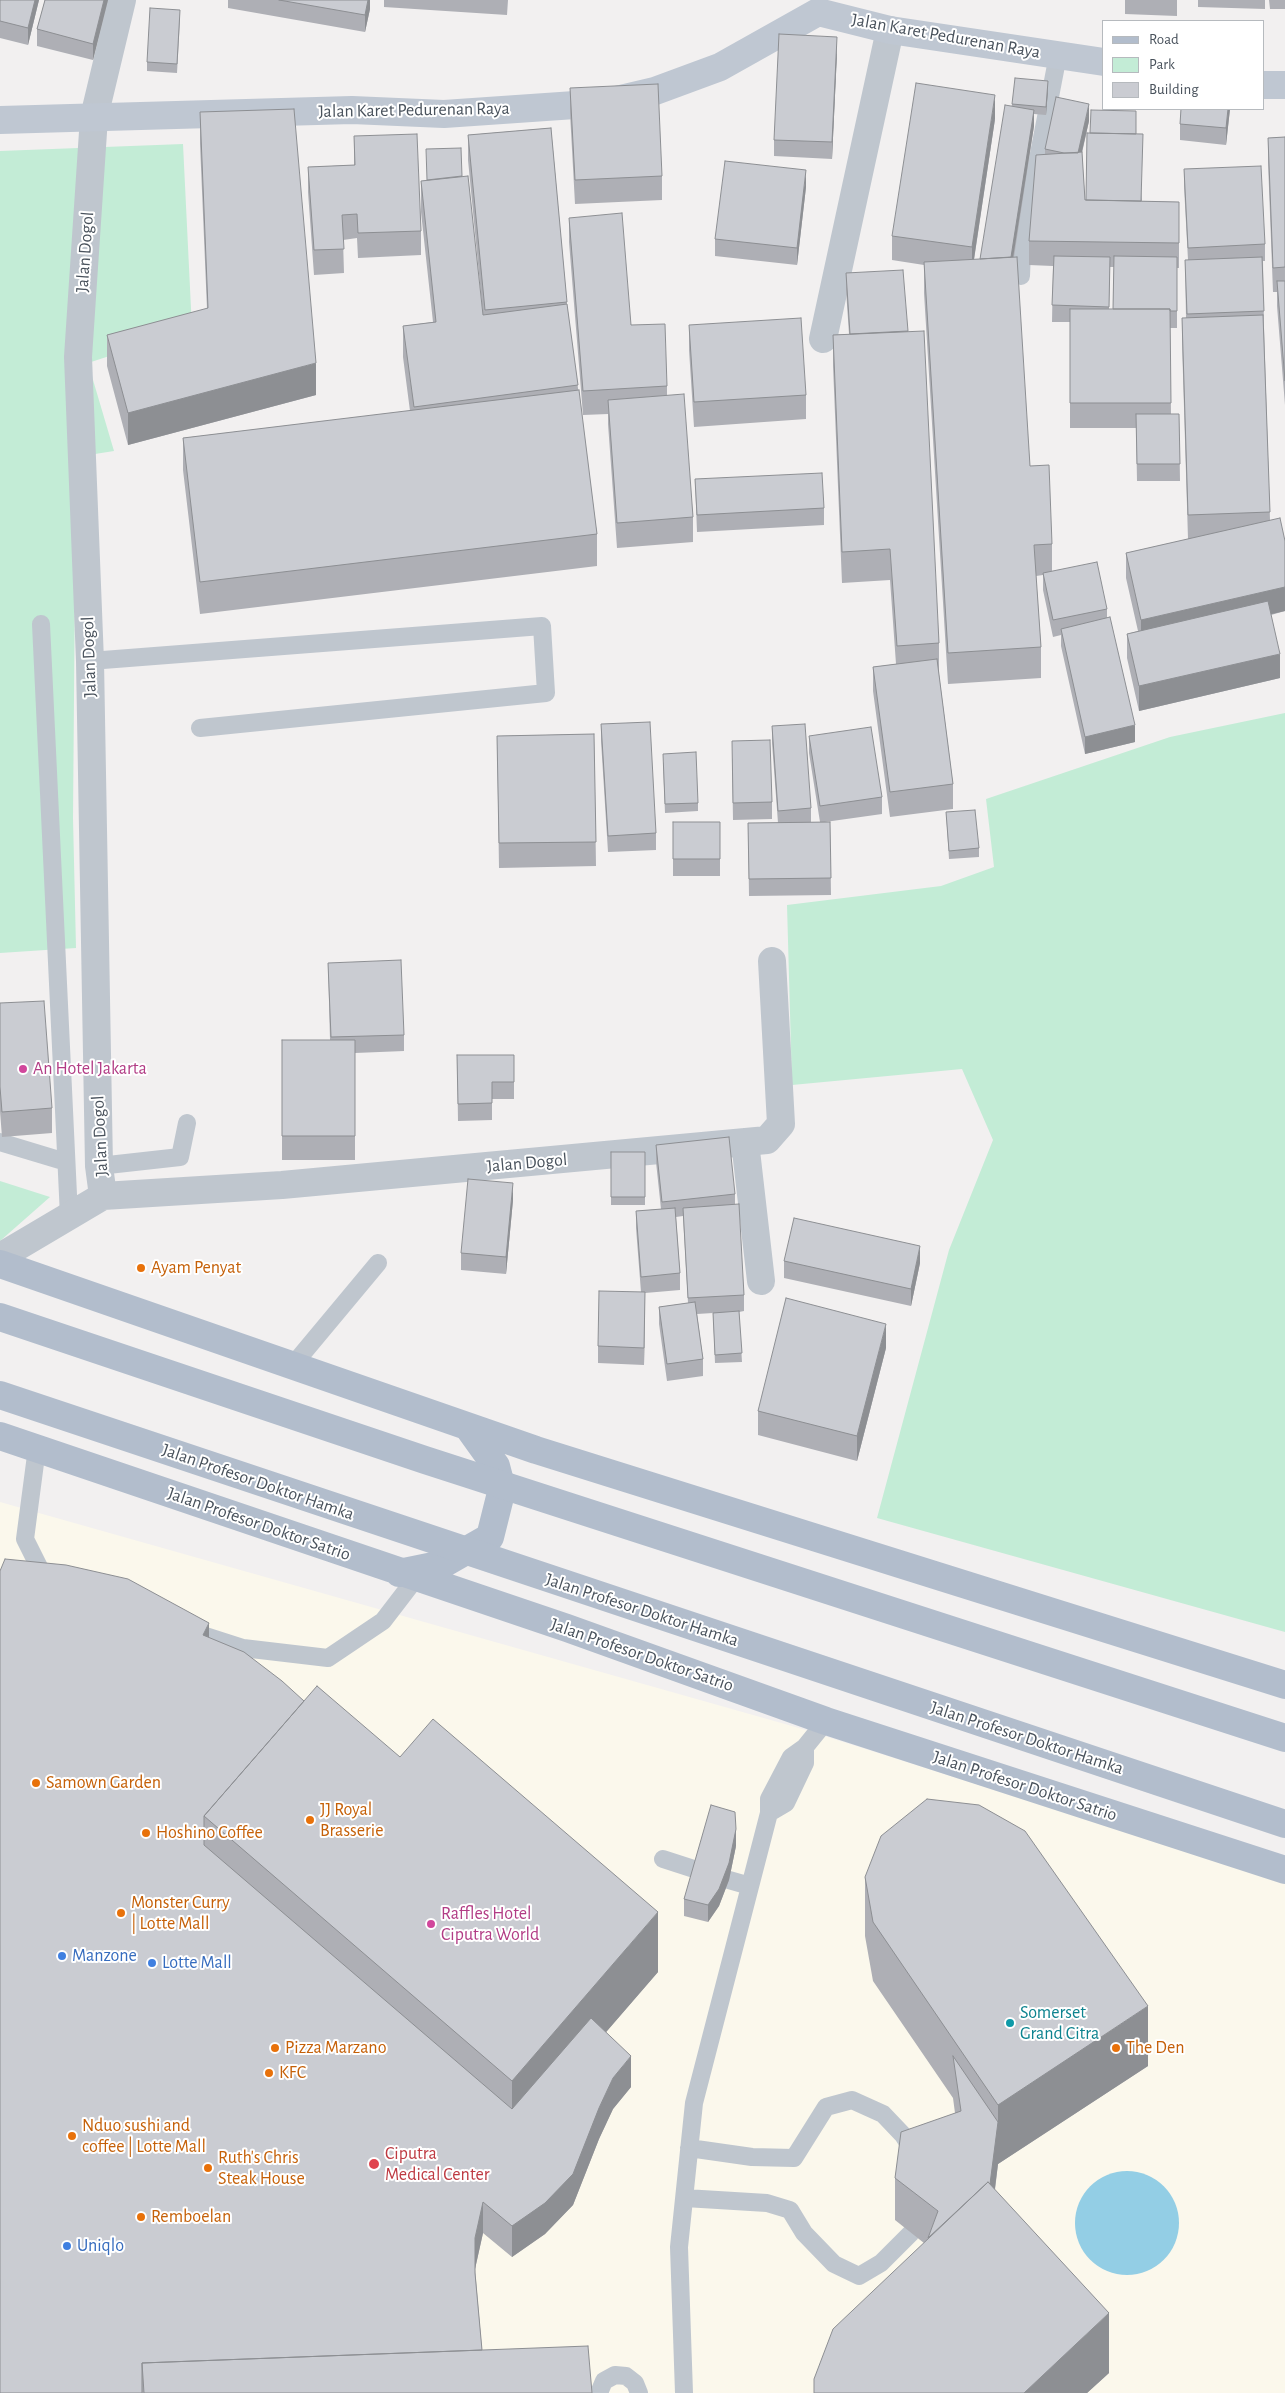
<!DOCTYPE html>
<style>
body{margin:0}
#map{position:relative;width:1285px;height:2393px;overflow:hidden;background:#f2f0f0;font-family:"Alegreya Sans",sans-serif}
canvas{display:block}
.legend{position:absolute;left:1102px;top:20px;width:162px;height:90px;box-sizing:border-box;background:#fff;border:1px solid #b6babe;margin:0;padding:6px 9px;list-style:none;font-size:15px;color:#49525c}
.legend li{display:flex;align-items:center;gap:10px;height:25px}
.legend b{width:25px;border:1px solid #b6babe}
</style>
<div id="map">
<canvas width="1285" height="2393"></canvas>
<ul class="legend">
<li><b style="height:6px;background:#b2bdcc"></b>Road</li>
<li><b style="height:14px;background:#c3ecd6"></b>Park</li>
<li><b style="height:14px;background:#caccd2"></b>Building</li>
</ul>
</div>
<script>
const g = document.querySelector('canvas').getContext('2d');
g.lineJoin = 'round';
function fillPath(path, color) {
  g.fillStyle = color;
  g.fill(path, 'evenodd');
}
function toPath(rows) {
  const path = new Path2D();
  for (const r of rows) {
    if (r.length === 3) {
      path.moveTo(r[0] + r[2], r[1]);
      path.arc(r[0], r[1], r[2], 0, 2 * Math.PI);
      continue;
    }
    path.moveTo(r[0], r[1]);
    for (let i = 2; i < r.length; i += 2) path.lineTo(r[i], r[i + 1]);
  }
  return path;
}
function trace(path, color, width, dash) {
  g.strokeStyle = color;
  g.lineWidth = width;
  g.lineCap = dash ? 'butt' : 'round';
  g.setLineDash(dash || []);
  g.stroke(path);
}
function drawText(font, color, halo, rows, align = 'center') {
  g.font = font + ' "Alegreya Sans",sans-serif';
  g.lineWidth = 4;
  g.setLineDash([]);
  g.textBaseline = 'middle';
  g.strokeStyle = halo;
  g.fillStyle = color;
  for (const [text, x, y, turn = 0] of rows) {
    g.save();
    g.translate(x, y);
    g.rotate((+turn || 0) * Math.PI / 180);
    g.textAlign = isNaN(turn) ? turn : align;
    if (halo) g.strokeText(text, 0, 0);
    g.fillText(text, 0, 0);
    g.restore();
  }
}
fillPath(toPath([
 [0,1502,799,1728,1285,1882,1285,2393,0,2393]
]), '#fbf8ec');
fillPath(toPath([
 [183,144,192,329,88,363,114,451,76,457,73,818,76,948,0,953,0,151],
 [1285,713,1285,1632,877,1518,949,1250,993,1140,962,1069,792,1085,787,905,941,886,994,867,986,799,1170,737],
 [0,1181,50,1197,0,1241]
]), '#c3ecd6');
fillPath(toPath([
 [1127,2223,52]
]), '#93cee5');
trace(toPath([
 [1021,276,1022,251,1032,190,1058,55],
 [41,624,69,1216],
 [90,661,542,626,546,693,200,728],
 [0,1142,66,1162],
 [99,1166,180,1157,187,1123],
 [293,1365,378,1263],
 [37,1448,25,1539,47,1583],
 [187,1630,243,1648,328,1658,383,1621,416,1578],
 [769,1813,786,1803,805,1763,805,1747],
 [663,1859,697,1870],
 [729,1880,750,1886],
 [689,2148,752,2157,794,2158,826,2107,852,2100,883,2114,903,2135,913,2151],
 [685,2198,767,2203,790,2210,804,2233,834,2264,859,2276,881,2263,911,2233],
 [599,2393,604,2381,615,2375,626,2376,635,2383,639,2393],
 [684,2393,679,2247,694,2103,769,1813,769,1799,791,1757,805,1747,826,1721]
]), '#bfc6ce', 18);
trace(toPath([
 [823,339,890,30],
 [745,1142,761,1281],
 [103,1196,99,1166,90,661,78,357,94,117,122,0],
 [0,1257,103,1196,282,1185,767,1140,781,1124,772,961]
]), '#bfc6ce', 28);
trace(toPath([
 [1264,85,1285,85],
 [0,120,352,110,444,114,604,103,655,91,720,67,818,12,890,30,1104,62]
]), '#bfc7d2', 28);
trace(toPath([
 [0,1264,536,1450,1285,1685],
 [0,1436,567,1628,826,1721,1285,1870],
 [399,1573,443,1564,490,1537,502,1489,496,1466,468,1427]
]), '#b2bdcc', 28);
trace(toPath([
 [0,1317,425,1460,1285,1738],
 [0,1395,1285,1824]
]), '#b2bdcc', 28);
fillPath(toPath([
 [0,0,39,0,28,45,0,38],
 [45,0,108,0,93,60,37,46,37,29],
 [228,0,370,0,370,9,365,32,228,8],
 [384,0,508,0,507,15,384,7],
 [1125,0,1177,0,1177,16,1125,14],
 [1198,0,1265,0,1265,9,1198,7],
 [1269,0,1285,0,1285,9,1270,9],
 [180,19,177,73,147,71,147,62],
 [837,53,832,159,774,156,774,140],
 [570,88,662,176,662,200,575,204,570,113],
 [1048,90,1046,115,1034,114,1034,126,1014,257,1030,466,1052,544,1052,571,1107,609,1107,618,1135,742,1085,754,1061,646,1061,635,1053,637,1043,590,1043,575,1036,576,1041,647,1041,678,948,684,924,293,924,265,892,260,892,236,995,119,974,260,980,259,1012,104],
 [1181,109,1230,109,1226,145,1180,140,1180,124],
 [200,112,316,395,128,445,107,366,107,335,207,309,200,144],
 [1089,121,1082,153,1085,200,1136,134,1142,201,1179,202,1179,268,1177,268,1177,328,1170,328,1171,414,1179,414,1180,481,1137,481,1136,428,1070,428,1070,322,1052,322,1053,266,1029,265,1029,241,1045,155,1045,149],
 [1110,267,1114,267,1113,309,1109,309],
 [551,128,567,304,597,534,597,566,200,614,183,470,183,438,410,411,403,357,403,326,433,322,421,212,421,181,462,176,483,315,468,160,468,135],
 [354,136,421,231,421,255,358,258,357,238,343,240,344,273,314,275,308,192,308,167,354,165],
 [1285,137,1285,405,1277,306,1277,292,1273,292,1268,162,1268,138],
 [1184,169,1265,244,1265,261,1263,261,1264,328,1270,520,1285,541,1285,611,1271,615,1280,678,1139,711,1127,658,1127,634,1138,631,1126,578,1126,553,1188,539,1182,342,1182,318,1186,318,1185,260,1188,260,1184,186],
 [806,187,797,265,715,256,715,239],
 [569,218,667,386,667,395,693,517,693,542,617,548,608,424,608,414,583,415,569,242],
 [846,273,908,331,939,643,939,674,953,784,953,809,890,817,873,691,873,667,896,664,890,580,842,583,833,366,833,335,849,334,846,290],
 [689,325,806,395,806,419,694,427,689,350],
 [695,479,824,508,824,525,697,532],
 [601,724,656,833,656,850,608,852,601,741],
 [772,726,811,808,811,822,820,822,809,753,809,736,882,797,882,814,825,822,830,822,831,895,749,896,748,823,778,823,772,743],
 [594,734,596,866,499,868,497,736],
 [732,758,772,802,772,819,733,820],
 [663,762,698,803,698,811,665,813],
 [946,812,979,848,979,857,949,859],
 [673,822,720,822,720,876,673,876],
 [328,963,404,1035,404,1051,355,1053,355,1160,282,1160,282,1040,330,1040],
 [0,1003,52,1108,52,1133,2,1137,0,1111],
 [457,1055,514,1055,514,1099,492,1099,492,1120,458,1121],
 [656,1145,735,1194,735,1205,744,1295,744,1311,739,1312,742,1362,715,1363,713,1313,697,1314,703,1359,703,1376,667,1381,659,1324,659,1307,688,1303,683,1216,676,1217,680,1273,680,1290,645,1293,644,1365,598,1363,598,1346,641,1292,636,1228,636,1211,661,1209,656,1162],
 [611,1152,645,1152,645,1205,611,1205],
 [513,1200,506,1274,461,1270,461,1253],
 [784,1261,920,1263,911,1306,784,1278],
 [886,1348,857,1461,758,1435,758,1411],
 [209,1637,304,1701,400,1757,658,1972,606,2032,631,2087,613,2109,599,2139,573,2205,545,2234,512,2257,483,2233,475,2269,482,2350,592,2393,0,2393],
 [736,1846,729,1880,719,1906,708,1922,684,1916,684,1899],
 [865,1877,1148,2066,998,2164,995,2190,1109,2373,1087,2393,814,2393,814,2379,924,2243,895,2220,895,2178,955,2113,953,2098,873,1981,865,1936]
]), '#aeafb5');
fillPath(toPath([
 [35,0,39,0,28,45,28,28],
 [104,0,108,0,93,60,93,44],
 [368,0,370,0,370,9,365,32,365,15],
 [837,37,837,53,832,159,832,142],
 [1048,81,1048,90,1046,115,1046,107],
 [995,95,995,119,972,272,972,247],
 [1089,104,1089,121,1077,173,1077,156],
 [1228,109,1230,109,1226,145,1226,128],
 [1034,110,1034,126,1009,283,1009,266],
 [806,170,806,187,797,265,797,248],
 [316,363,316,395,128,445,128,413],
 [1285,587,1285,611,1141,644,1141,620],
 [1280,654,1280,678,1139,711,1139,686],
 [1135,725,1135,742,1085,754,1085,737],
 [513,1183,513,1200,506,1274,506,1257],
 [920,1246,920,1263,911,1306,911,1289],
 [645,1292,645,1309,644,1365,644,1348],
 [886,1324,886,1348,857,1461,857,1436],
 [209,1623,209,1654,203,1635],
 [736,1829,736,1846,729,1880,719,1906,708,1922,708,1905],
 [658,1912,658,1972,512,2141,512,2081],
 [1148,2006,1148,2066,998,2164,998,2105],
 [631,2056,631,2087,613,2109,599,2139,573,2205,545,2234,512,2257,512,2226,599,2108,613,2078],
 [998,2122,998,2164,988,2242,919,2307],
 [483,2202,483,2233,475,2269,475,2238],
 [1109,2313,1109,2373,1087,2393,1024,2393]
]), '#8d8f93');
const building = toPath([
 [0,0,35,0,28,28,0,21,0,0],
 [45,0,104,0,93,44,37,29,45,0],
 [279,0,368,0,365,15,279,0],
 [150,8,180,10,177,64,147,62,150,8],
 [779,34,837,37,832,142,774,140,779,34],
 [1015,78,1048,81,1046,107,1012,104,1015,78],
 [916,83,995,95,972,247,892,236,916,83],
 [658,84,662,176,575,180,570,88,658,84],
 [1056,97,1089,104,1078,153,1064,153,1045,149,1056,97],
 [1005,105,1034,110,1011,257,980,259,1005,105],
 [294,109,316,363,128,413,107,335,208,308,200,112,294,109],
 [1181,109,1228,109,1226,128,1180,124,1181,109],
 [1091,110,1136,111,1136,134,1090,133,1091,110],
 [551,128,567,302,485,310,468,135,551,128],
 [1087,133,1143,134,1141,201,1086,200,1087,133],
 [417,134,421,231,358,233,357,214,342,215,344,249,314,250,308,167,355,165,354,136,417,134],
 [1285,137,1285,267,1273,268,1268,138,1285,137],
 [461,148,462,176,427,180,426,149,461,148],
 [1082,152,1085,200,1179,202,1179,243,1029,241,1036,155,1082,152],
 [725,161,806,170,797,248,715,239,725,161],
 [1261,166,1265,244,1188,248,1184,169,1261,166],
 [468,176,483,315,567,304,578,385,414,407,403,326,436,322,421,181,468,176],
 [622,213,631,325,665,324,667,386,583,391,569,218,622,213],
 [1054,256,1110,257,1109,307,1052,305,1054,256],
 [1114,256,1177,257,1177,311,1170,311,1170,309,1113,309,1114,256],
 [1017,257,1030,466,1049,465,1052,544,1034,545,1041,647,948,653,924,262,1017,257],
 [1262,257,1264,311,1187,314,1185,260,1262,257],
 [903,270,908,331,850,334,846,273,903,270],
 [1277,281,1285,281,1285,381,1277,281],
 [1070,309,1170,309,1171,403,1070,403,1070,309],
 [1263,315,1270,512,1188,515,1182,318,1263,315],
 [801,318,806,395,694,402,689,325,801,318],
 [924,331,939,643,897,646,890,549,842,552,833,335,924,331],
 [579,390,597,534,200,582,183,438,579,390],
 [684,394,693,517,617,523,608,400,684,394],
 [1136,414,1179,414,1180,464,1137,464,1136,414],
 [822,473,824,508,697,515,695,479,822,473],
 [1280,518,1285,541,1285,587,1141,620,1126,553,1280,518],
 [1097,562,1107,609,1053,620,1043,573,1097,562],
 [1268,601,1280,654,1139,686,1127,634,1268,601],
 [1110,617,1135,725,1085,737,1061,629,1110,617],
 [937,659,953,784,890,792,873,667,937,659],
 [650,722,656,833,608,836,601,724,650,722],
 [805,724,811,808,778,811,772,726,805,724],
 [871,727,882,797,820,806,809,736,871,727],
 [594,734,596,842,499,843,497,736,594,734],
 [770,740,772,802,733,803,732,741,770,740],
 [696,752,698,803,665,804,663,754,696,752],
 [975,810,979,848,949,851,946,812,975,810],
 [673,822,720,822,720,859,673,859,673,822],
 [830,822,831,878,749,879,748,823,830,822],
 [401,960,404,1035,331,1037,328,963,401,960],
 [44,1001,52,1108,2,1112,0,1087,0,1003,44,1001],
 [282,1040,355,1040,355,1136,282,1136,282,1040],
 [457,1055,514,1055,514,1082,492,1082,492,1103,458,1104,457,1055],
 [729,1137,735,1194,662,1202,656,1145,729,1137],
 [611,1152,645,1152,645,1197,611,1197,611,1152],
 [468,1179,513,1183,506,1257,461,1253,468,1179],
 [739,1204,744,1295,688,1298,683,1208,739,1204],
 [675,1208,680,1273,641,1277,636,1211,675,1208],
 [794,1218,920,1246,911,1289,784,1261,794,1218],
 [599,1291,645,1292,644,1348,598,1346,599,1291],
 [786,1298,886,1324,857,1436,758,1411,786,1298],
 [695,1302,703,1359,667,1364,659,1307,695,1302],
 [739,1311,742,1353,715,1355,713,1313,739,1311],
 [5,1559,66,1565,128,1579,209,1623,203,1635,244,1652,282,1681,304,1701,204,1816,204,1845,512,2109,591,2018,631,2056,613,2078,599,2108,573,2174,545,2203,512,2226,483,2202,475,2238,475,2273,482,2350,142,2363,142,2393,0,2393,0,1571,5,1559],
 [317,1686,400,1757,433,1719,658,1912,512,2081,204,1816,317,1686],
 [927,1799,979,1805,1025,1831,1148,2006,998,2105,873,1922,865,1877,881,1836,927,1799],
 [711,1805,735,1812,736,1829,729,1863,719,1889,708,1905,684,1899,711,1805],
 [953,2056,998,2122,990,2184,988,2182,928,2238,938,2211,895,2178,901,2132,961,2111,953,2056],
 [988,2182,1109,2313,1024,2393,814,2393,814,2379,833,2329,988,2182],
 [588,2346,592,2393,144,2393,142,2363,588,2346]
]);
fillPath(building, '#caccd2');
trace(building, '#8d8f93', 1);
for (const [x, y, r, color] of [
 [23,1069,5,"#d1479c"],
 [141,1268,5,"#e8710a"],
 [36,1783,5,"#e8710a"],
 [310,1820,5,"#e8710a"],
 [146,1833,5,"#e8710a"],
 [121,1913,5,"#e8710a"],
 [431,1924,5,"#d1479c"],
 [62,1956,5,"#3f7fe0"],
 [152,1963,5,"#3f7fe0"],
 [1010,2023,5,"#0f9aa8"],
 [275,2048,5,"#e8710a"],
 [1116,2048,5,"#e8710a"],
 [269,2073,5,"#e8710a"],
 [72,2136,5,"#e8710a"],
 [374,2164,6,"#e0444e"],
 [208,2168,5,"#e8710a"],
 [141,2217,5,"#e8710a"],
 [67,2246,5,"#3f7fe0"]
]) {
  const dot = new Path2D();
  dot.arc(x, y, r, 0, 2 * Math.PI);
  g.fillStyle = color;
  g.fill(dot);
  trace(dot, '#fff', 2);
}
drawText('18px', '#49525c', '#fff', [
 ["Jalan Karet Pedurenan Raya",946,36,10],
 ["Jalan Karet Pedurenan Raya",414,110,-1],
 ["Jalan Dogol",85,252,-86],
 ["Jalan Dogol",89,657,-92],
 ["Jalan Dogol",100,1136,-93],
 ["Jalan Dogol",527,1163,-5],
 ["Jalan Profesor Doktor Hamka",258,1482,19],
 ["Jalan Profesor Doktor Satrio",259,1524,19],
 ["Jalan Profesor Doktor Hamka",642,1610,18],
 ["Jalan Profesor Doktor Satrio",642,1655,19],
 ["Jalan Profesor Doktor Hamka",1027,1738,18],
 ["Jalan Profesor Doktor Satrio",1025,1786,18]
]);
drawText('18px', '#b23c85', '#fff', [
 ["An Hotel Jakarta",33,1069],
 ["Raffles Hotel",441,1914],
 ["Ciputra World",441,1935]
], 'left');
drawText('18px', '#c56008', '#fff', [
 ["Ayam Penyat",151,1268],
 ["Samown Garden",46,1783],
 ["JJ Royal",320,1810],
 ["Brasserie",320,1831],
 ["Hoshino Coffee",156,1833],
 ["Monster Curry",131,1903],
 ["| Lotte Mall",131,1924],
 ["Pizza Marzano",285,2048],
 ["The Den",1126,2048],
 ["KFC",279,2073],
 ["Nduo sushi and",82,2126],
 ["coffee | Lotte Mall",82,2147],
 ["Ruth's Chris",218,2158],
 ["Steak House",218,2179],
 ["Remboelan",151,2217]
], 'left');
drawText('18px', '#366cbe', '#fff', [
 ["Manzone",72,1956],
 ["Lotte Mall",162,1963],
 ["Uniqlo",77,2246]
], 'left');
drawText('18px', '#0d838f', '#fff', [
 ["Somerset",1020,2013],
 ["Grand Citra",1020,2034]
], 'left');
drawText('18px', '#be3a42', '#fff', [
 ["Ciputra",385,2154],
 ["Medical Center",385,2175]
], 'left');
</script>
